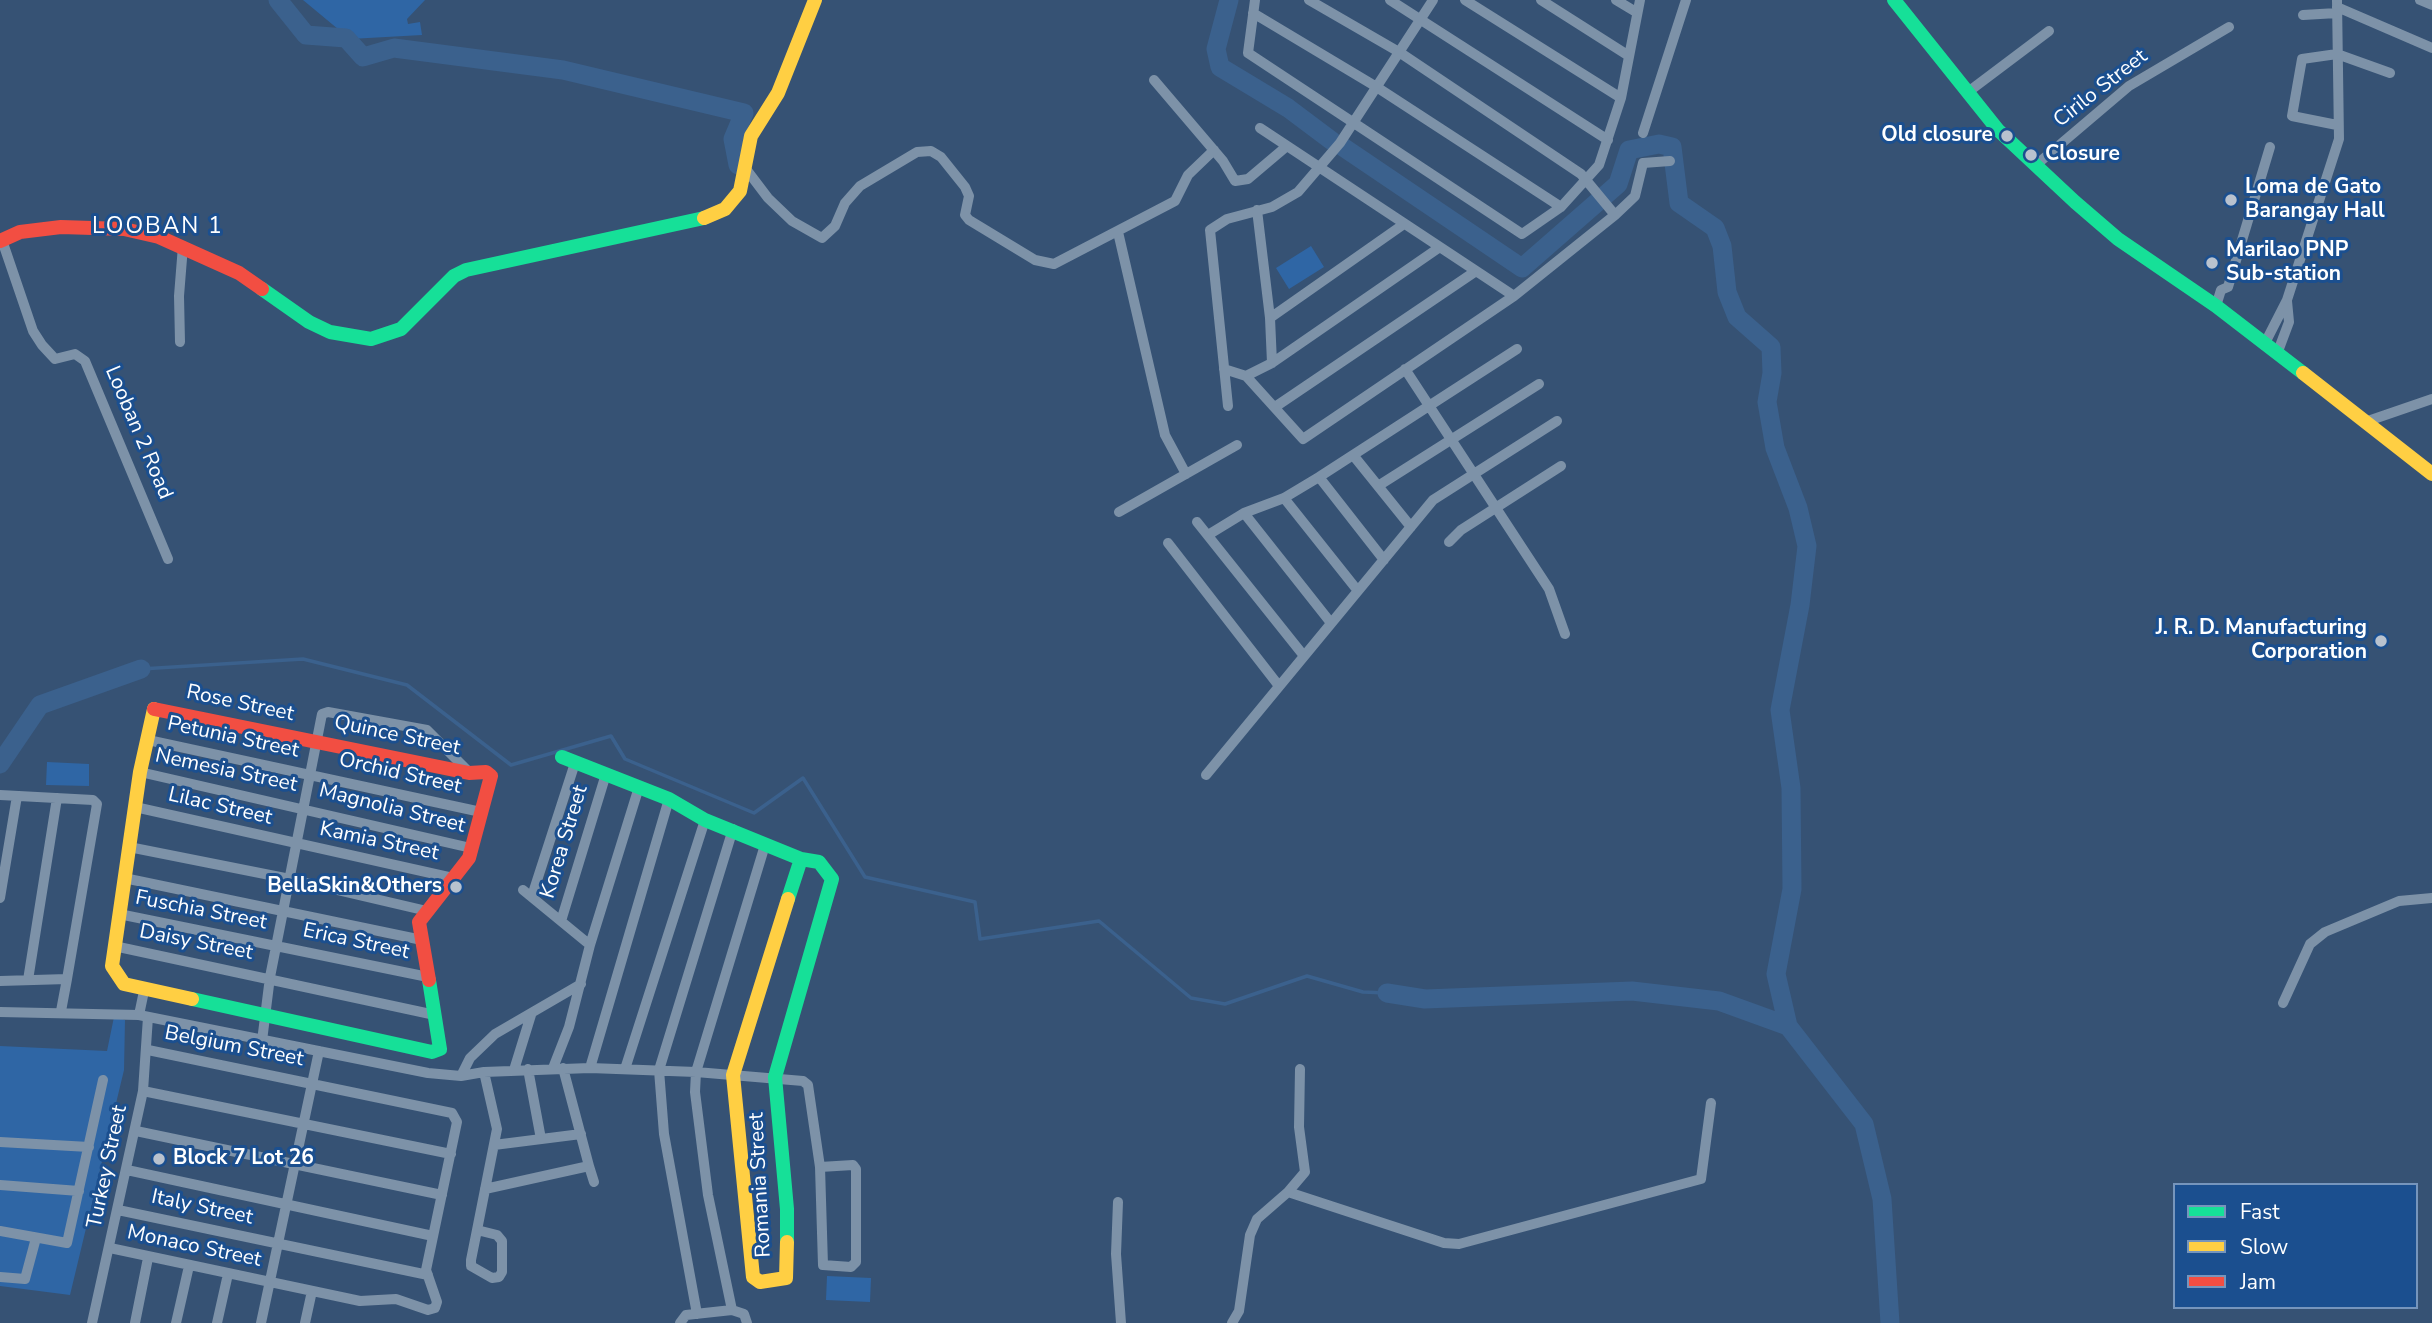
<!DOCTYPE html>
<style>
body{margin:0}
#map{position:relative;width:2432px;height:1323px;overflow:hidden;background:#365274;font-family:"Nunito Sans",sans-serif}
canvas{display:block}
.legend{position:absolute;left:2173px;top:1183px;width:245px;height:126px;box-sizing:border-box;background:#1b4f8f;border:2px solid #7695bc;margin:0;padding:9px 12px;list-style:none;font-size:21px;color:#fff}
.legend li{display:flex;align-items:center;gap:14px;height:35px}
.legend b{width:35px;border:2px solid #7695bc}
</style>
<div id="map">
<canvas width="2432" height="1323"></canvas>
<ul class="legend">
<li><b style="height:9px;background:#16e098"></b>Fast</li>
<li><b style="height:9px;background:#ffcf43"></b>Slow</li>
<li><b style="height:9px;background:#f24e42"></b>Jam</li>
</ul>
</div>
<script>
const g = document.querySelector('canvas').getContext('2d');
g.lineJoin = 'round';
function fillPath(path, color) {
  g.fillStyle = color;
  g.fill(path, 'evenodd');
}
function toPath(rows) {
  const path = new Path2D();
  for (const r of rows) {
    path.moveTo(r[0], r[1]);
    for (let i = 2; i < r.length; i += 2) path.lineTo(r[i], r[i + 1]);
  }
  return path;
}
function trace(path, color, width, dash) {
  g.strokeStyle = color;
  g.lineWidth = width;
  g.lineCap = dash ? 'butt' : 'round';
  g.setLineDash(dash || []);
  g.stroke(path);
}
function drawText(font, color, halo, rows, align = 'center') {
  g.font = font + ' "Nunito Sans",sans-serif';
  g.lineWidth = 6;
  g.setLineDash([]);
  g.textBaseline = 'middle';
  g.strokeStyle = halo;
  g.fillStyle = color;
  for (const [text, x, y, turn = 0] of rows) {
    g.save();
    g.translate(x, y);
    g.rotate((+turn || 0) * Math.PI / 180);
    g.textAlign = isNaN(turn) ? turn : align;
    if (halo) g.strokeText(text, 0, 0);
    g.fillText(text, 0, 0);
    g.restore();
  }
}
fillPath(toPath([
 [303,0,425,0,407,19,408,24,420,22,422,35,350,39],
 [1311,246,1324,267,1289,289,1276,268],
 [47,762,89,764,89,786,46,785],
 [114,1017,125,1020,124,1070,70,1295,0,1286,0,1046,107,1051],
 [827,1276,871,1278,870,1302,826,1300]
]), '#2f66a5');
trace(toPath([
 [141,669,303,659,407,685,511,765,611,736,625,759,754,813,803,778,865,877,975,902,980,939,1099,921,1191,998,1225,1004,1307,976,1363,992,1387,993]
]), '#3b618d', 3.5);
trace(toPath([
 [278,0,306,35,346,38,363,57,394,48,563,70,744,113,733,139,738,165],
 [1229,0,1216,49,1220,67,1288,108,1332,141],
 [1343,147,1522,268,1618,184,1629,150,1659,144,1672,147,1679,203,1715,228,1722,246,1727,292,1737,317,1771,347,1772,373,1767,402,1775,448,1798,508,1807,546,1800,605,1780,710,1791,788,1792,889,1776,974,1788,1026],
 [0,764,40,705,141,669],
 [1387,993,1425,999,1632,991,1719,1001,1788,1026,1864,1124,1882,1199,1890,1323]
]), '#3b618d', 19);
trace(toPath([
 [1255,0,1248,53,1522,234,1561,207,1599,165,1621,98,1640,0],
 [1309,0,1399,52,1581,174,1615,215],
 [1390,0,1608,140],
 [1465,0,1621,98],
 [1541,0,1629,56],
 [1616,0,1636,12],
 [2420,0,2432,5],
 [2337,7,2432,48],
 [1253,13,1375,86,1561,207],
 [2303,15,2337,13],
 [1154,80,1223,161,1235,181,1248,179,1287,146],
 [1968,92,2049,31],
 [2337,125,2292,116,2302,59,2337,54,2390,73],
 [1260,128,1514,296],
 [1643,133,1686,0],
 [2036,165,2129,86,2229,27],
 [746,169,768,198,792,221,822,238,835,226,845,203,860,186,917,152,931,151,941,157,965,187,969,196,965,215,969,220,1035,260,1054,264,1175,201,1188,175,1214,150],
 [1257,210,1270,318,1272,363],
 [1118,232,1165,435,1186,474],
 [2,240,33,331,42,345,55,359,75,354,85,361,168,559],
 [2216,306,2221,290,2228,287,2270,147],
 [1270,318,1404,224],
 [180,342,179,296,183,246],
 [2264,345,2287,300,2339,139,2337,0],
 [2277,354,2289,322,2287,301],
 [1224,369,1246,376,1303,439,1514,296,1615,215,1635,196,1643,163,1670,161],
 [1405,369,1549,589,1565,634],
 [1246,376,1272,363,1440,247],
 [1228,406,1210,230,1227,219,1272,207,1298,192,1340,143,1433,0],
 [1275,407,1476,271],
 [2365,422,2432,399],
 [1353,455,1411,527],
 [1319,477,1384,560],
 [1378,486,1539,384],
 [1284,498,1358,591],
 [1119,512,1237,445],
 [1244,513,1331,623],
 [1197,522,1304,656],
 [1208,535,1244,513,1284,498,1319,477,1517,349],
 [1449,542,1461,530,1561,466],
 [1168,543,1279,686],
 [148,740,481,812],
 [140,772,471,848],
 [1206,775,1433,500,1557,421],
 [0,795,93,800,97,804,67,979],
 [135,807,453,878],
 [129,847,290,879,427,911],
 [124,878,422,940],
 [523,890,590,945],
 [532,896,575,763],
 [0,898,17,796],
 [119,914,428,977],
 [561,921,606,774],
 [114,946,435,1015],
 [28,980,57,798],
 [0,981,67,979,61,1011],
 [2283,1003,2310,944,2325,932,2399,901,2432,898],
 [0,1012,139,1015,428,1073,461,1076,484,1072,590,1068,696,1072,803,1081,808,1085,820,1167,823,1265,851,1267,856,1262,856,1169,853,1165,820,1167],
 [139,1015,144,991],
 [262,1041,270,977,322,714,328,712,427,730,469,772],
 [553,1068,569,1027,590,945,639,787],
 [590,1068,669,799],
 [528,1069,541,1139],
 [625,1069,705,820],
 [514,1070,531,1015],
 [461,1076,470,1058,495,1034,581,984],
 [143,1091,451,1154],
 [136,1131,442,1195],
 [0,1142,89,1147],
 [494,1145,581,1134],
 [589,1166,594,1182],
 [127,1170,433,1236],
 [0,1185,79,1191],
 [485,1189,589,1166,563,1068],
 [1288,1192,1444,1243,1459,1244,1701,1179,1711,1103],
 [1118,1202,1116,1254,1121,1323],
 [118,1210,428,1275],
 [477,1230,497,1235,502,1241,502,1272,499,1277,492,1278,471,1266,471,1260,477,1230,497,1129,484,1072],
 [0,1231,67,1243,103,1080],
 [110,1248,360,1301,396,1299,428,1310,435,1308,437,1302,426,1270,457,1122,452,1113,148,1050],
 [0,1277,25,1279,36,1238],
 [732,1310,708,1195,695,1092,696,1072,765,845],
 [697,1314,664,1134,659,1070,733,829],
 [92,1323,143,1091,148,1017],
 [135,1323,148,1258],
 [176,1323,189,1266],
 [217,1323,228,1274],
 [261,1323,319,1051],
 [305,1323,312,1291],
 [680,1323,686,1315,732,1310,744,1314,747,1323],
 [1232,1323,1239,1311,1250,1235,1257,1219,1288,1192,1305,1172,1299,1127,1300,1069]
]), '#7d92a8', 10);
trace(toPath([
 [1894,0,1998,130,2075,202,2118,239,2216,306,2303,373],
 [262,289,309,322,330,332,371,339,401,329,454,276,466,270,704,218],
 [562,757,669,799,705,820,801,859,788,899],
 [192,999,432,1052,440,1049,429,980],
 [787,1242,787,1209,775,1077,832,879,819,862,801,859]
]), '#16e098', 14);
trace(toPath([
 [704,218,725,209,740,191,751,136,778,93,815,0],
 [2303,373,2432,474],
 [154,709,140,772,112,966,124,984,192,999],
 [787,1242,786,1278,760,1282,753,1277,733,1075,788,899]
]), '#ffcf43', 14);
trace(toPath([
 [0,241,20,232,61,227,124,229,159,237,239,273,262,289],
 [154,709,469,773,486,772,491,776,469,858,419,922,429,980]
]), '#f24e42', 14);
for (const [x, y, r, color] of [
 [2007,136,7,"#b9c2ce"],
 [2031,155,7,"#b9c2ce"],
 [2231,200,7,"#b9c2ce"],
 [2212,263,7,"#b9c2ce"],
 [2381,641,7,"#b9c2ce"],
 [456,887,7,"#b9c2ce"],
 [159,1159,7,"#b9c2ce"]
]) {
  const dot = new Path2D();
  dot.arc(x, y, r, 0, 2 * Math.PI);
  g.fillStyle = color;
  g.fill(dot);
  trace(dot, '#1b4f8f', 2.5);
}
drawText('21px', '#fff', '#1b4f8f', [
 ["Cirilo Street",2101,89,-38],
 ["Looban 2 Road",138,433,67],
 ["Rose Street",240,704,12],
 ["Quince Street",397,736,12],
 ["Petunia Street",233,738,12],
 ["Nemesia Street",226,771,12],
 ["Orchid Street",400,774,13],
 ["Lilac Street",220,807,13],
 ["Magnolia Street",392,809,14],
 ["Kamia Street",379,842,12],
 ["Korea Street",565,842,-73],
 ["Fuschia Street",201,911,11],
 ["Erica Street",356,942,12],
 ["Daisy Street",196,943,11],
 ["Belgium Street",234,1047,11],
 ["Turkey Street",108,1167,-78],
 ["Romania Street",761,1185,-93],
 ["Italy Street",202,1208,12],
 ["Monaco Street",194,1247,12]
]);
drawText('bold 21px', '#fff', '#1b4f8f', [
 ["Old closure",1993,136,"right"],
 ["Closure",2045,155],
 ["Loma de Gato",2245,188],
 ["Barangay Hall",2245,212],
 ["Marilao PNP",2226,251],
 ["Sub-station",2226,275],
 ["J. R. D. Manufacturing",2367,629,"right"],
 ["Corporation",2367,653,"right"],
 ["BellaSkin&Others",442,887,"right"],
 ["Block 7 Lot 26",173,1159]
], 'left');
g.letterSpacing = '2px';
drawText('23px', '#fff', '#1b4f8f', [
 ["LOOBAN 1",158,227]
]);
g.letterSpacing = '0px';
</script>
